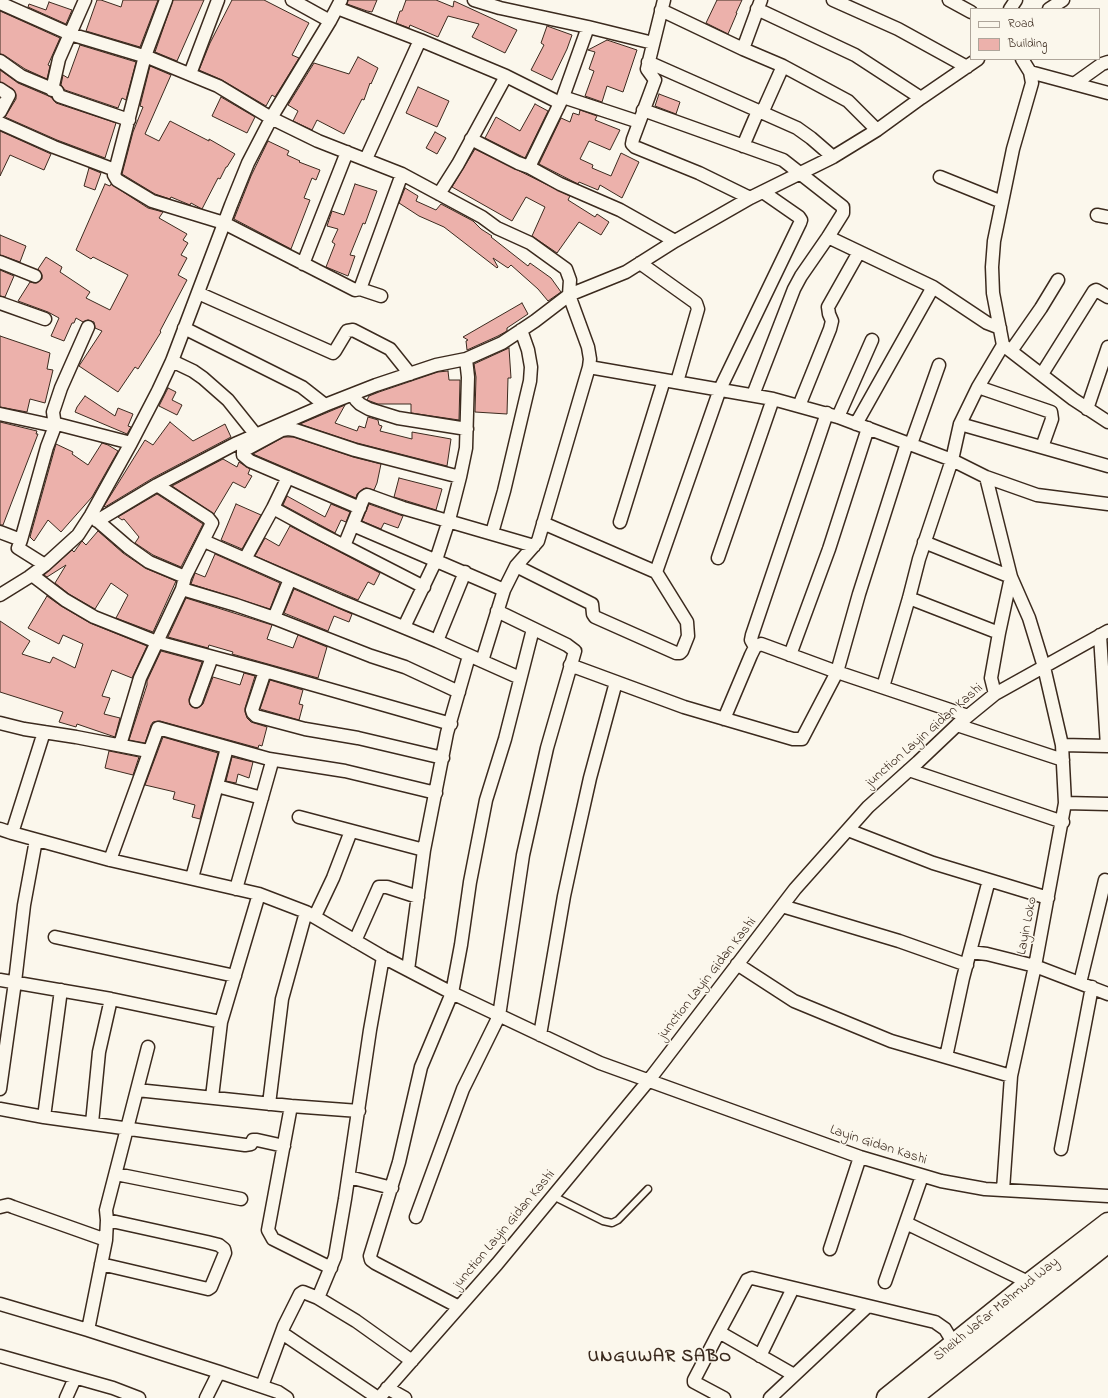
<!DOCTYPE html>
<style>
body{margin:0}
#map{position:relative;width:1108px;height:1398px;overflow:hidden;background:#fbf7ec;font-family:"Indie Flower",sans-serif}
canvas{display:block}
.legend{position:absolute;left:970px;top:8px;width:130px;height:52px;box-sizing:border-box;background:#fbf7ec;border:1px solid #aea59a;margin:0;padding:5px 7px;list-style:none;font-size:12px;color:#3b2a1e}
.legend li{display:flex;align-items:center;gap:8px;height:20px}
.legend b{width:20px;border:1px solid #aea59a}
</style>
<div id="map">
<canvas width="1108" height="1398"></canvas>
<ul class="legend">
<li><b style="height:5px;background:#fbf7ec"></b>Road</li>
<li><b style="height:11px;background:#ecb1ab"></b>Building</li>
</ul>
</div>
<script>
const g = document.querySelector('canvas').getContext('2d');
g.lineJoin = 'round';
function fillPath(path, color) {
  g.fillStyle = color;
  g.fill(path, 'evenodd');
}
function toPath(rows) {
  const path = new Path2D();
  for (const r of rows) {
    path.moveTo(r[0], r[1]);
    for (let i = 2; i < r.length; i += 2) path.lineTo(r[i], r[i + 1]);
  }
  return path;
}
function trace(path, color, width, dash) {
  g.strokeStyle = color;
  g.lineWidth = width;
  g.lineCap = dash ? 'butt' : 'round';
  g.setLineDash(dash || []);
  g.stroke(path);
}
function drawText(font, color, halo, rows, align = 'center') {
  g.font = font + ' "Indie Flower",sans-serif';
  g.lineWidth = 3;
  g.setLineDash([]);
  g.textBaseline = 'middle';
  g.strokeStyle = halo;
  g.fillStyle = color;
  for (const [text, x, y, turn = 0] of rows) {
    g.save();
    g.translate(x, y);
    g.rotate((+turn || 0) * Math.PI / 180);
    g.textAlign = isNaN(turn) ? turn : align;
    if (halo) g.strokeText(text, 0, 0);
    g.fillText(text, 0, 0);
    g.restore();
  }
}
const building = toPath([
 [97,0,101,0,121,7,123,0,158,0,140,47,86,31,97,0],
 [173,0,204,0,177,61,155,52,173,0],
 [232,0,264,0,309,23,292,55,299,58,275,97,272,95,266,106,222,80,199,70,210,43,232,0],
 [348,0,377,0,372,12,367,11,347,4,348,0],
 [406,0,436,0,453,7,454,1,517,30,505,53,472,37,479,24,448,16,438,37,410,25,409,28,396,23,400,11,402,11,406,0],
 [717,0,742,0,736,13,737,13,728,34,706,23,717,0],
 [49,2,72,10,66,24,28,7,29,4,46,10,49,2],
 [0,11,60,38,48,65,50,66,47,79,25,69,4,55,0,54,0,11],
 [547,26,572,35,567,49,552,80,531,70,544,45,541,43,547,26],
 [607,40,637,50,623,92,607,86,602,102,585,96,594,71,589,69,595,52,588,50,607,40],
 [80,45,136,62,126,100,122,98,118,108,65,90,61,85,63,75,68,78,80,45],
 [358,57,378,68,371,84,370,83,364,100,362,99,344,134,317,120,312,130,293,121,298,111,288,105,314,63,349,74,358,57],
 [150,66,171,75,145,134,159,141,170,121,209,141,209,139,235,154,227,167,226,167,220,179,218,178,202,209,191,203,190,205,171,197,170,199,155,194,122,174,133,132,143,107,140,106,150,66],
 [0,70,18,83,51,97,56,103,116,123,105,158,57,140,5,117,16,99,16,95,13,89,0,82,0,70],
 [418,87,449,101,437,127,406,113,418,87],
 [659,94,680,102,676,114,655,106,659,94],
 [221,97,255,117,247,133,212,116,221,97],
 [535,104,548,111,525,158,485,138,496,117,520,131,535,104],
 [580,110,597,116,595,120,620,130,610,150,589,141,580,159,593,165,592,168,611,176,621,153,639,162,622,198,600,185,598,190,579,182,578,184,539,164,561,118,570,122,573,113,579,115,580,110],
 [0,131,51,154,44,170,10,155,0,176,0,131],
 [435,132,446,138,437,154,426,148,435,132],
 [268,141,289,151,287,155,300,161,299,162,320,170,316,180,312,178,304,198,310,200,291,249,234,219,251,176,268,141],
 [475,149,570,196,568,200,595,217,597,214,609,222,601,235,579,222,557,253,532,236,545,207,526,197,512,221,452,187,475,149],
 [89,168,101,173,95,190,84,186,89,168],
 [105,184,110,186,111,184,148,208,163,212,159,218,187,234,183,240,188,243,181,255,187,258,178,275,187,280,160,331,161,332,145,358,138,369,135,367,118,392,79,366,102,331,95,328,94,322,88,320,83,322,76,318,74,323,72,323,64,341,51,336,59,318,48,312,18,301,30,282,36,283,42,279,42,275,38,269,46,257,62,267,60,272,90,292,86,298,110,310,128,275,93,257,91,259,76,250,105,184],
 [355,184,377,191,365,224,363,223,350,255,355,256,348,276,326,267,335,244,332,242,338,229,327,226,332,211,344,215,355,184],
 [405,188,418,196,416,201,436,210,441,204,473,221,481,229,492,236,491,237,528,266,530,263,551,278,561,292,548,301,538,289,511,265,508,268,493,258,498,267,497,268,444,227,419,216,399,203,405,188],
 [0,235,26,246,20,262,0,255,0,235],
 [0,270,14,276,5,297,0,296,0,270],
 [522,303,528,314,507,328,507,331,498,336,467,350,466,341,468,340,463,337,522,303],
 [0,336,50,353,47,369,53,370,45,403,30,399,27,412,0,407,0,336],
 [509,348,511,378,508,378,507,414,475,412,476,377,474,364,509,348],
 [448,371,449,380,460,380,459,420,411,413,411,404,378,404,367,400,369,396,379,392,438,372,448,371],
 [168,388,176,392,172,400,182,405,177,415,159,406,168,388],
 [85,396,115,416,118,408,133,414,128,426,131,427,127,434,75,412,77,407,85,396],
 [345,405,335,423,357,431,359,426,365,428,368,417,378,420,379,425,382,426,380,431,412,439,412,432,451,439,447,466,357,443,300,424,345,405],
 [0,422,37,431,36,434,38,434,3,525,0,525,0,422],
 [170,422,193,441,225,424,231,437,153,478,105,507,104,506,145,440,153,445,170,422],
 [284,437,293,437,353,457,381,464,377,483,374,490,366,488,363,489,357,494,356,498,253,454,284,437],
 [102,443,108,445,118,451,92,497,61,532,48,520,34,541,30,537,56,444,73,452,72,454,88,465,102,443],
 [223,459,237,467,239,462,250,469,248,474,252,476,245,488,233,482,214,514,172,486,223,459],
 [399,478,442,489,436,510,394,497,399,478],
 [157,494,203,524,181,567,153,555,135,543,139,537,124,519,122,520,118,517,157,494],
 [287,496,325,517,331,504,350,512,346,522,341,520,335,533,283,505,287,496],
 [236,504,261,515,242,549,221,540,236,504],
 [369,504,403,516,398,528,384,523,381,529,362,521,369,504],
 [290,526,380,573,374,585,368,582,358,600,255,556,265,538,279,546,290,526],
 [98,531,123,553,145,568,176,581,153,632,116,618,128,595,111,583,95,609,69,594,55,583,66,565,47,577,44,575,72,550,74,552,82,541,86,545,98,531],
 [215,554,280,583,270,609,191,584,195,573,205,577,215,554],
 [294,589,352,614,349,622,334,616,328,631,284,613,294,589],
 [47,596,61,606,90,623,147,646,132,678,112,670,102,696,110,698,104,714,120,718,115,737,77,724,76,727,59,722,63,712,0,692,0,621,30,641,22,654,50,663,53,657,75,668,83,644,63,635,59,644,28,628,47,596],
 [186,598,272,625,267,639,293,648,298,635,327,647,318,678,232,654,233,652,209,645,208,648,168,637,186,598],
 [161,651,202,662,189,699,190,705,194,708,198,708,203,704,213,677,240,685,244,673,255,676,245,708,245,712,247,718,251,722,267,727,262,746,259,745,258,748,160,721,153,722,151,725,145,743,129,740,147,685,147,681,161,651],
 [270,680,303,690,299,704,303,705,299,720,260,709,270,680],
 [163,737,218,753,200,819,192,817,195,805,173,799,175,792,145,785,163,737],
 [109,751,139,757,133,775,105,768,109,751],
 [232,757,253,762,249,778,238,774,236,783,226,781,232,757]
]);
fillPath(building, '#ecb1ab');
trace(building, '#3b2a1e', 1);
const service = toPath([
 [553,1196,603,1221,612,1223,618,1220,648,1189]
]);
const minor = toPath([
 [166,0,145,56,114,175,117,180,152,201,224,223,355,290,360,289,381,296],
 [292,0,330,21],
 [474,0,500,8,588,27,653,43],
 [664,0,647,69,655,80,633,139,632,144,635,147,699,173,750,198],
 [833,0,898,29,967,67],
 [949,0,971,12],
 [0,3,70,34,150,58,218,86,271,118,318,141,402,174,482,217,497,228,530,243,566,269,570,280,569,295,588,347,590,359,589,367,538,541,516,566,504,590,482,661],
 [337,8,420,40,506,76,560,103],
 [757,9,855,55,921,98],
 [1010,9,1016,0],
 [1049,9,1063,0],
 [661,10,743,49,783,66,848,101,877,130],
 [743,49,761,0],
 [0,61,21,76,57,91,59,96,129,120],
 [648,62,797,128,811,138,833,157],
 [1030,72,1108,93],
 [190,74,218,0],
 [1074,84,1102,64,1108,62],
 [0,89,9,95,0,112],
 [52,90,59,59,85,0],
 [563,97,639,122],
 [643,110,783,160,843,207,843,213,828,237,801,276,794,289,753,395],
 [762,113,783,66],
 [0,123,54,147,115,170],
 [471,139,518,163,529,167,560,184,620,210,675,241],
 [743,146,758,111],
 [366,159,420,40],
 [529,167,563,97,588,27],
 [940,177,1002,202],
 [439,194,458,164,506,76],
 [1097,215,1108,217],
 [828,237,933,287,987,323,1000,328],
 [0,262,35,276],
 [640,263,696,303,698,309,677,382],
 [303,264,347,152],
 [360,289,402,174],
 [198,293,333,353,335,351,347,331,353,330,390,349,410,374],
 [0,303,45,319],
 [184,328,302,387,325,405],
 [1003,345,1073,399,1108,422],
 [1011,351,1041,308,1058,280],
 [172,361,193,371,203,378,228,400,256,435],
 [589,367,773,399,838,417,952,460,986,477,1037,495,1108,504],
 [1042,374,1094,291,1096,290,1108,297],
 [978,387,1051,412,1052,419,1042,447],
 [353,394,356,400,360,404,369,409,398,418,467,429],
 [799,406,830,329,832,321,829,314,828,307,859,252],
 [1087,409,1108,347],
 [0,414,55,426,57,424,131,443],
 [838,417,872,340],
 [856,424,933,287],
 [960,424,1108,466],
 [911,444,939,365],
 [986,477,1011,577,1029,618,1044,667,1062,745,1065,803,1035,966,1011,1076,1003,1190],
 [273,508,315,531,424,587],
 [360,508,250,461,243,455,243,451,282,430,288,429,295,430,355,450,460,477],
 [92,516,128,547,149,562,185,577],
 [97,521,157,485,235,444,325,405,376,385,436,365,466,359,502,343,535,321,569,295,626,272,675,241,750,198,833,157,877,130,921,98,978,59],
 [620,522,664,380],
 [353,525,504,590],
 [0,532,21,540,18,548,45,565],
 [492,533,504,491,530,381,531,367,528,350,521,330],
 [21,540,47,447,55,426,53,412,61,388,88,327],
 [204,541,340,601,437,641,520,678],
 [924,542,1011,577,999,633,991,678,995,694],
 [344,546,364,497,367,495,403,508,534,546],
 [718,558,773,399],
 [245,559,273,508,288,477],
 [516,566,592,604,593,614,595,617,676,653,680,653,682,651,688,636,687,622,656,572,543,523],
 [656,572,720,389,800,223,801,220,799,217,763,192],
 [32,575,65,600,94,617,157,642,265,671,451,724],
 [182,589,236,605,274,618,371,656,405,667,459,692],
 [0,595,29,577,45,565,78,535,91,515,131,443,158,391,172,361,231,205,248,163,274,113,330,21,341,0],
 [909,598,999,633],
 [274,618,290,579],
 [404,627,436,560,449,520,460,477,466,448,468,377,466,359],
 [1100,635,1107,746],
 [437,641,465,572],
 [755,647,751,640,752,635,827,413],
 [790,655,829,549,868,428],
 [570,665,684,707,793,739,802,739,837,672,859,594,907,443],
 [265,671,252,710,253,713,256,716,305,729,358,738,443,758],
 [883,687,909,598,919,559,952,460,960,424,978,387,1003,345,993,293,992,267,994,241,1013,149,1032,83,1030,72,1022,59],
 [196,701,212,657],
 [724,719,751,655,755,647,761,644,837,672,968,716],
 [0,723,24,729,76,737,148,751],
 [957,725,1063,760],
 [120,745,140,678,182,589,185,577,212,523,208,518,157,485],
 [1062,745,1108,746],
 [269,759,345,771,436,793],
 [909,770,1063,822],
 [217,786,262,798],
 [1065,803,1108,804],
 [299,817,424,850],
 [0,829,12,833,110,860,259,894,306,912,383,957,452,993,600,1063,860,1157,941,1181,985,1189,1108,1196],
 [848,830,933,863,1048,898],
 [12,833,44,732],
 [110,860,158,728,269,759,272,762,236,889],
 [192,878,227,748],
 [782,906,899,941,967,965],
 [315,916,333,878,351,831],
 [55,937,235,976],
 [355,941,379,887,387,887,418,897],
 [970,952,987,954,1035,966,1108,994],
 [737,964,794,1001,891,1041,1011,1076],
 [408,970,424,850,447,733,469,656],
 [0,980,111,999,221,1022],
 [1080,983,1105,880],
 [540,1035,564,896,575,845,590,778,616,682],
 [946,1057,963,978,989,880],
 [0,1089,15,982,24,905,36,840],
 [137,1090,291,1106,359,1111],
 [212,1097,221,1022,259,894],
 [269,1104,282,999,306,912],
 [291,1106,268,1230,273,1239,331,1268],
 [0,1109,44,1117,245,1145,251,1144,253,1140,257,1140,284,1146],
 [44,1117,61,990],
 [92,1123,99,1052,111,999],
 [1061,1149,1092,987],
 [116,1174,241,1199],
 [349,1177,392,1188],
 [0,1207,8,1205,13,1207,106,1240],
 [416,1217,463,1089,499,1016,523,855,547,748,575,651,567,645,497,611],
 [906,1223,1030,1283],
 [830,1249,860,1157],
 [101,1264,208,1289,211,1287,225,1253,224,1249,219,1245,207,1242,107,1220],
 [885,1282,922,1176],
 [318,1298,335,1257,345,1199,370,1030,383,957],
 [0,1304,88,1330,219,1372,278,1392,287,1398],
 [459,1307,375,1263,371,1260,370,1256,399,1162,421,1067,452,993,461,945,470,882,486,800,505,739,533,629],
 [88,1330,106,1240,107,1220,106,1210,148,1047],
 [719,1332,747,1280,752,1278,935,1322,945,1329,954,1344],
 [282,1333,378,1398],
 [0,1356,113,1388,139,1398],
 [760,1356,793,1288],
 [262,1386,284,1326,300,1294,303,1292,318,1298,356,1321,412,1361],
 [387,1388,405,1398],
 [66,1398,75,1378],
 [206,1398,219,1372],
 [379,1398,497,1264,649,1080,795,889,868,807,918,762,957,725,995,694,1108,631],
 [724,1398,694,1382,694,1380,719,1332,794,1375],
 [770,1398,868,1306]
]);
const primary = toPath([
 [887,1398,1030,1283,1108,1223],
 [911,1398,1108,1242]
]);
trace(service, '#3b2a1e', 9);
trace(minor, '#3b2a1e', 15);
trace(primary, '#3b2a1e', 23);
trace(service, '#fbf7ec', 6);
trace(minor, '#fbf7ec', 12);
trace(primary, '#fbf7ec', 20);
drawText('14px', '#3b2a1e', '#fbf7ec', [
 ["junction Layin Gidan Kashi",925,736,-41],
 ["Layin Loko",1028,926,-79],
 ["junction Layin Gidan Kashi",708,979,-52],
 ["Layin Gidan Kashi",878,1146,18],
 ["junction Layin Gidan Kashi",505,1230,-50],
 ["Sheikh Jafar Mahmud Way",997,1310,-39]
]);
g.letterSpacing = '1px';
drawText('bold 18px', '#3b2a1e', '#fbf7ec', [
 ["UNGUWAR SABO",660,1358]
]);
g.letterSpacing = '0px';
</script>
